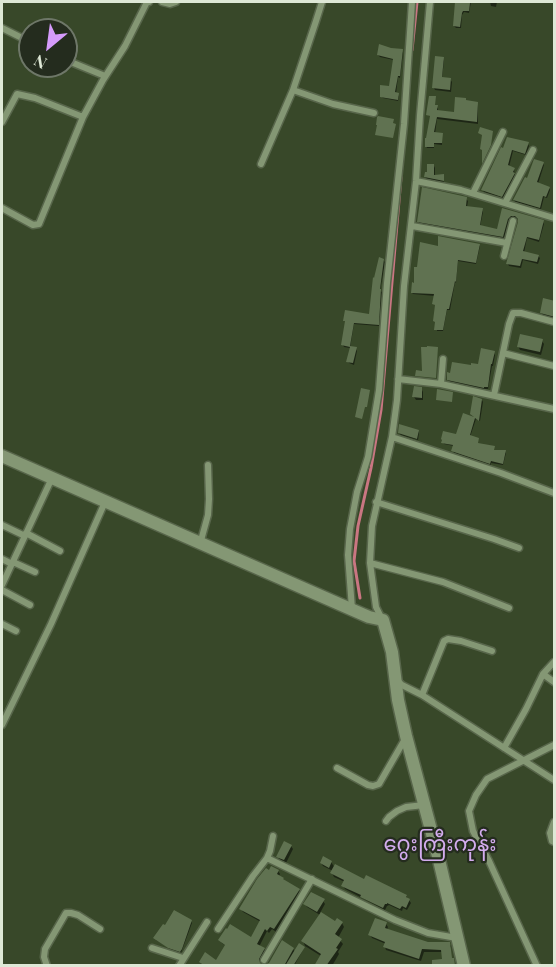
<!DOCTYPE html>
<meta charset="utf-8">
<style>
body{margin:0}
#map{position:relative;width:556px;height:967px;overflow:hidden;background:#384829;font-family:"Playfair Display",serif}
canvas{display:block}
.frame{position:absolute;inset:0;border:3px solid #dee8d6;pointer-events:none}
.north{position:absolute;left:18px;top:18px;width:60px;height:60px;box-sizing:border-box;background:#242c1e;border:2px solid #6e7768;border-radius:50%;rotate:209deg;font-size:16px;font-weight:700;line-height:24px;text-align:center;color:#dee8d6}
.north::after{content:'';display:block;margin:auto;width:21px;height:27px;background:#d59bfb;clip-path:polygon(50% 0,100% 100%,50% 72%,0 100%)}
</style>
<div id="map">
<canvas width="556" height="967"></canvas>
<div class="frame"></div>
<div class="north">N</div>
</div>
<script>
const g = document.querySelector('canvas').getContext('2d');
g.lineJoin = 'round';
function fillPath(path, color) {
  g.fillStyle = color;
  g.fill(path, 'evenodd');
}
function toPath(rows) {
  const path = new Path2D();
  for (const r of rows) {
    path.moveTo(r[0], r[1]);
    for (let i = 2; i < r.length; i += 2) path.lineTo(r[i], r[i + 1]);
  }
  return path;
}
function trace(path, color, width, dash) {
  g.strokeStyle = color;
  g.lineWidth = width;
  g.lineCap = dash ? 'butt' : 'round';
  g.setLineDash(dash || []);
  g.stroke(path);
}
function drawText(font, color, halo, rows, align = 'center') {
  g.font = font + ' "Playfair Display","Noto Sans Myanmar",serif';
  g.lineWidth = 4.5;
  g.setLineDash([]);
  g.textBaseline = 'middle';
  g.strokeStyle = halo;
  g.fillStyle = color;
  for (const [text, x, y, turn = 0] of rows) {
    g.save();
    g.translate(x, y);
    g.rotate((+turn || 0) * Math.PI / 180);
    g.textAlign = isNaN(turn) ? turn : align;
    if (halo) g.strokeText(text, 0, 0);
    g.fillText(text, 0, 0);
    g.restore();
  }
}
fillPath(toPath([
 [457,2,471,2,469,13,464,12,462,15,461,28,456,28,454,26],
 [490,2,497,2,496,7,491,6],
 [402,51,403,53,400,78,398,77,396,94,399,96,398,101,383,98,381,96,390,88,394,60,380,57,378,55],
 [443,58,444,61,442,78,450,79,452,82,451,92,435,90,434,88],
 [435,98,435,106,438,108,438,111,455,114,467,102,477,104,478,106,478,124,437,119,435,134,442,134,442,145,434,144,434,148,427,148,426,146,431,117,428,115],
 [528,144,529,146,526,155,513,151,509,167,514,169,515,176,503,198,484,192,483,190,504,149],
 [543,164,544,165,538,184,549,188,550,190,547,198,544,197,541,209,515,202,514,200,527,180],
 [434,166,435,168,435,177,443,176,444,183,427,179,425,177],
 [466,199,468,201,467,207,482,210,483,212,480,227,498,230,503,210,543,222,544,224,539,242,527,238,524,253,538,256,540,258,538,264,523,260,521,268,509,266,508,264,520,222,518,219,514,218,510,220,504,239,420,224,418,221],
 [479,245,480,246,476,264,458,261,456,283,455,282,450,310,447,310,443,331,437,331,437,306,434,304,435,296,413,294,412,293,419,268,439,247],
 [383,260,385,262,380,291,382,292,379,326,354,324,350,348,344,347,343,345,346,323,370,316],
 [554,303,554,320,544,318,541,312],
 [542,341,544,344,541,355,520,350,518,346],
 [356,349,357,351,354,365,349,363,348,361],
 [494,353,495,355,493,366,492,366,488,389,485,389,485,390,450,382,448,380,479,366],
 [421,388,423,392,423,400,416,400,414,397],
 [482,400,483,402,480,421,476,419,470,437,478,439,478,444,494,448,494,451,505,452,506,453,503,465,491,463,491,465,454,453,453,451,454,446,444,444,443,442,457,436,464,415,475,419,472,414],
 [418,431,419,433,418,440,401,435,399,433],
 [291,846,293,849,286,863,280,860,278,857],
 [331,862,335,868,364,881,406,896,411,903,407,910,403,908,402,911,389,905,387,906,385,910,345,889,343,886,345,882,334,877,332,873,333,871,323,866,321,863],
 [278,871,280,874,279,876,283,879,285,882,299,890,301,893,276,932,272,929,269,933,267,931,259,947,264,949,266,952,261,962,257,959,249,966,202,965,201,962,216,962,226,946,222,943,220,940,251,939,261,922,243,912,241,909],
 [323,901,325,904,320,913,335,923,342,923,344,927,338,938,343,944,338,952,339,954,332,966,316,966,321,956,305,946,303,941,320,915,307,907,305,904],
 [191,921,192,923,181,953,170,949,156,940],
 [386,924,388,927,387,930,427,943,449,944,451,946,444,965,443,952,424,952,421,961,386,950,385,947,386,944,372,938,370,935],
 [304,948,294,966,269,966,293,949,295,952]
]), '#0007');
trace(toPath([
 [412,50,417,2],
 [360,598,354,561,358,526,371,468,381,410,401,177]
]), '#ca7682', 3);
fillPath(toPath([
 [455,2,465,2,464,3,470,3,469,11,463,11,462,13,460,27,453,26],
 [379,44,391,48,403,49,400,76,398,76,395,92,399,93,398,100,380,97,380,85,389,86,393,59,377,55],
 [435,56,444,57,442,77,451,78,450,90,432,88],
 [429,96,436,96,435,105,438,105,437,110,454,112,455,97,466,98,466,100,478,102,477,122,437,117,434,132,443,133,442,143,434,143,434,147,425,147,425,138,426,138,430,116,426,115],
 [378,116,394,119,393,123,396,124,393,138,375,135,377,125,376,125,377,117],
 [480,127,493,131,491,145,482,164,482,150,480,149,482,135,478,133],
 [507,137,529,142,525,154,512,150,508,165,515,168,513,172,515,173,502,197,481,190,501,147,503,148],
 [534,159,544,162,537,182,550,187,546,197,543,196,540,208,513,200,525,177,527,178],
 [427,164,434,164,434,175,444,174,444,181,424,177,425,172,427,172],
 [422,187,467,197,466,206,483,208,480,225,497,229,502,208,544,220,539,240,527,237,523,251,539,255,537,262,522,259,520,266,506,264,518,222,518,219,515,216,511,216,508,219,503,237,417,222],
 [438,236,480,244,476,263,458,260,456,282,455,281,449,309,447,309,443,330,434,330,435,322,433,321,435,305,432,304,434,294,411,293,412,282,414,283,414,267,417,267,420,242,438,246],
 [379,257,384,259,380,289,381,289,379,325,354,323,350,346,357,347,353,363,346,362,350,347,341,345,345,321,343,321,345,310,369,314,373,277,374,278],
 [543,298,555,301,555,317,540,313],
 [520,334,543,339,540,352,517,347],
 [427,346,438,347,436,378,415,376,416,370,422,371,421,347,427,347],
 [481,348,495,351,492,364,491,364,488,387,484,387,484,388,447,380,447,372,450,373,452,362,471,365,471,363,478,364],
 [414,386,422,387,422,398,412,397],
 [361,388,370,390,367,407,365,407,362,419,355,417],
 [437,389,453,392,452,402,436,400],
 [473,396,482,399,479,421,475,418,470,435,479,438,478,443,495,446,494,450,506,450,503,464,491,461,490,464,451,451,453,445,441,443,442,440,441,439,443,431,456,434,463,413,474,417,470,414],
 [399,424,419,430,417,439,398,433],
 [284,841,292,845,284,860,276,857],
 [323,856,332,861,329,868,320,863],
 [335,864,364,879,366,875,407,895,406,897,410,899,406,908,402,906,400,909,387,903,387,904,385,904,383,908,360,897,361,895,341,886,344,880,330,873],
 [271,866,279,870,277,874,284,878,283,879,300,889,274,929,270,927,267,931,265,929,257,944,265,948,259,959,260,963,263,965,269,963,282,940,294,948,284,966,205,966,199,962,205,952,216,960,225,945,218,940,226,928,227,929,230,924,251,937,260,920,239,909,257,879,266,868,269,870],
 [311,892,325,899,317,912,303,904],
 [174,910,192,920,182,949,180,952,168,948,153,938,163,924,165,925],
 [321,912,335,921,337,918,343,922,335,934,342,939,336,948,338,949,326,966,314,966,321,954,301,941],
 [375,918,387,922,385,928,428,942,450,942,452,958,454,958,455,966,432,966,432,960,442,959,441,950,422,949,419,959,383,947,385,942,368,935],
 [299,943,305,947,293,966,285,966]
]), '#607251');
const street = toPath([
 [162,2,170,4,176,2],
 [2,28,30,42],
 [66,60,105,76],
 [293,90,333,104,374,113],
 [2,122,17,94,35,98,83,117],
 [261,164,293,90,316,21,322,2],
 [416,181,461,190,554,218],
 [473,193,503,132],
 [505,203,533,150],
 [2,208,33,225,39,224,83,117,103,80,125,46,147,2,149,2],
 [412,226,507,243],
 [504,256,513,221],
 [503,353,554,366],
 [398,379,441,384,554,409],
 [441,384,443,359],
 [494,395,509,324,513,313,521,313,554,322],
 [392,437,501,473,554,493],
 [376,502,494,539,519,548],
 [2,525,25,536],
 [26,533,60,551],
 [200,544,208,515,209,499,208,465],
 [2,559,12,564],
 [13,562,35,572],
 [370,563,443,582,509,608],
 [2,585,52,478],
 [2,590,30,605],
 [352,609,348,555,350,529,357,492,368,457,379,390,387,283,404,124,412,2],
 [382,619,376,607,370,563,372,526,392,437,397,400,404,286,416,181,420,115,430,2],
 [2,624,16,631],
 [554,662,543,674,554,682],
 [398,681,402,685,422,695,554,780],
 [422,695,444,641,448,639,461,641,492,651],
 [2,725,51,624,105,502],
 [504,748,526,709,543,674],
 [337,768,368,785,373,786,379,784,405,739],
 [386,821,389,817,397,811,406,807,424,805],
 [554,822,550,833,552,841,554,842],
 [267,858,395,920,428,933,457,938],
 [218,929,253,876,267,858,270,851,273,836],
 [152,948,183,958],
 [264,960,312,879],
 [47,966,44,957,45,949,66,913,71,913,78,915,100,929],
 [179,966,207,922],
 [537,966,489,861,473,831,469,811,476,795,487,779,554,745]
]);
const secondary = toPath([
 [2,456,362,614,369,617,383,620,392,652,398,700,406,736,439,860,464,966]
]);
trace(street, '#58664b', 9);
trace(secondary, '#58664b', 15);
trace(street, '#849774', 6);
trace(secondary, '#849774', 12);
drawText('21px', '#d3acee', '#242c1e', [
 ["ဂွေးကြီးကုန်း",440,844]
]);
</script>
